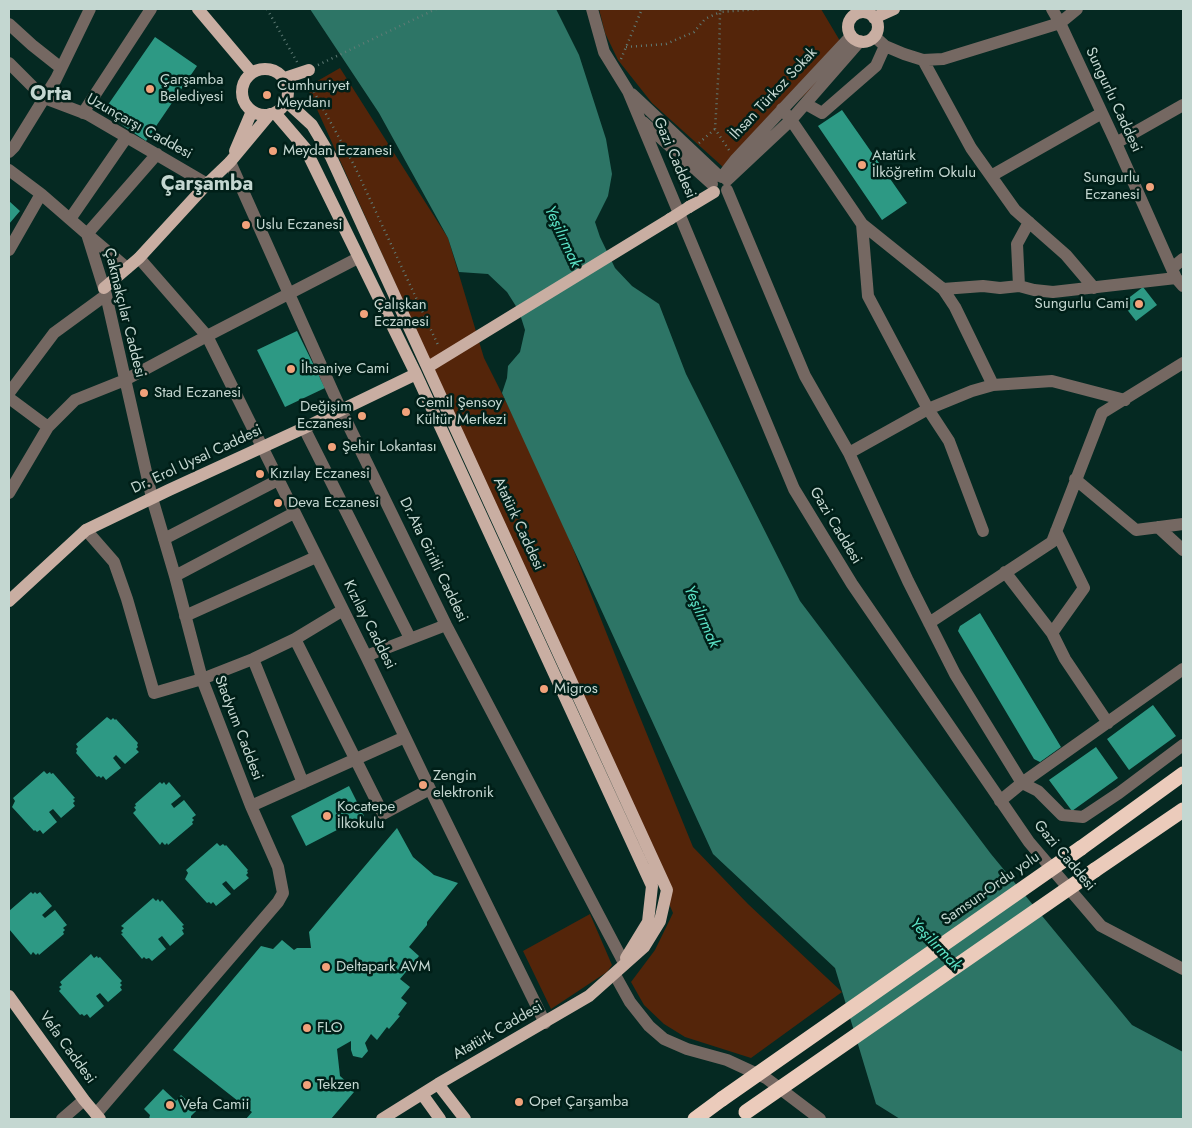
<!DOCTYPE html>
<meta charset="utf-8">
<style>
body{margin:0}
#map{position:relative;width:1192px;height:1128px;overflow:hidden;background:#052922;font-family:Jost,sans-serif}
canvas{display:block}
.frame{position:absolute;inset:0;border:10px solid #c4d7d1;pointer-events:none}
</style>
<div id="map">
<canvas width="1192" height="1128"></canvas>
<div class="frame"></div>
</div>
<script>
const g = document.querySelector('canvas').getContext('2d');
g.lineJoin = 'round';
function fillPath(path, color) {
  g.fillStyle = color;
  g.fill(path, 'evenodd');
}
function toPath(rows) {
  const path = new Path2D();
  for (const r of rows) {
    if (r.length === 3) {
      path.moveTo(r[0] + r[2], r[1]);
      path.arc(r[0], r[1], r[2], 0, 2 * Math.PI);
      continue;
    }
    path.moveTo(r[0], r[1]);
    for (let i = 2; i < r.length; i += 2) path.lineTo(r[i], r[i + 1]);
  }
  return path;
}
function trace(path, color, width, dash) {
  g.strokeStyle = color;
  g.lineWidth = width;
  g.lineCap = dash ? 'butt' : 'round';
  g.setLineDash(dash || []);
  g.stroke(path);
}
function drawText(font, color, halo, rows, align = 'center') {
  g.font = font + ' Jost,sans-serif';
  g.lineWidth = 5;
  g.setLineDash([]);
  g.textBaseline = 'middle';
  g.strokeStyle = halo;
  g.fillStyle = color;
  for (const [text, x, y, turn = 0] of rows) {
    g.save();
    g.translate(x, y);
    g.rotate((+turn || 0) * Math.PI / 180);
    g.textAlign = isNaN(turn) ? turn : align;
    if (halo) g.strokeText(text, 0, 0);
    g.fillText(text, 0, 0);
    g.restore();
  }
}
fillPath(toPath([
 [599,9,821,9,849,56,723,167,652,103,618,60,605,33],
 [340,68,448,238,484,358,547,483,633,700,693,847,748,904,842,992,751,1058,685,1037,664,1024,644,1005,631,982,655,950,673,913,559,648,307,87],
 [590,914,612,965,607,972,551,1009,523,951]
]), '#54250a');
fillPath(toPath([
 [310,9,556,9,579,55,606,139,612,174,608,196,595,222,600,237,615,268,632,286,659,304,686,374,800,601,991,854,1132,1025,1183,1052,1183,1119,900,1119,876,1104,835,968,713,854,502,393,507,378,508,366,520,352,525,330,519,311,507,292,488,274,459,272,448,238,379,113]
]), '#2d7566');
fillPath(toPath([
 [155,37,197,66,146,141,103,112],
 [842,110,907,203,882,220,818,126],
 [9,201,20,211,9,224],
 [1143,287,1157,305,1136,321,1122,303],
 [297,331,325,388,285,407,257,350],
 [980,613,1061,747,1040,762,1034,759,958,631,960,626],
 [1153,705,1176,736,1129,770,1107,739],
 [107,717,111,720,113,718,115,720,116,719,138,743,137,745,138,747,136,749,139,752,125,764,116,755,113,758,121,768,106,780,103,776,101,778,99,776,97,777,76,753,77,751,76,749,78,747,76,744],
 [1096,747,1118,778,1072,811,1049,780],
 [44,771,47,774,50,772,51,774,53,773,75,798,73,799,75,801,73,803,75,806,61,818,53,809,49,812,57,822,43,834,40,830,37,832,35,830,34,831,12,807,15,801,13,798],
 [160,782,162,784,164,782,166,785,169,782,181,796,171,804,174,808,184,800,196,815,192,818,194,820,192,822,193,824,168,845,167,843,165,845,162,842,160,845,133,813,136,810,134,807,136,806,135,804],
 [349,786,364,816,306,846,291,816],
 [397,828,413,857,434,875,458,883,427,922,427,925,409,947,419,956,400,979,410,987,401,998,407,1003,398,1015,400,1016,389,1029,387,1027,377,1040,371,1034,365,1043,368,1051,362,1058,353,1056,351,1050,351,1041,337,1049,340,1076,349,1084,348,1086,354,1092,331,1119,246,1119,252,1112,173,1050,261,946,273,949,282,940,294,950,297,948,311,948,309,932],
 [217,843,220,846,223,844,225,846,226,845,248,870,247,871,248,873,246,875,249,878,234,890,226,881,222,884,231,894,216,906,213,902,211,904,209,902,207,903,185,879,188,873,186,870],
 [31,892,33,894,35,892,37,894,40,892,52,906,42,915,45,918,55,910,67,925,63,928,65,930,63,932,64,934,39,955,38,953,36,955,33,952,31,955,9,929,9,911],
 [153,898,156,901,158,899,160,902,162,900,184,925,182,926,184,929,182,930,184,934,170,946,162,936,158,939,166,949,152,961,149,958,146,959,144,957,142,959,121,934,123,933,121,931,124,928,121,926],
 [91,954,94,958,97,956,98,958,100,957,122,981,120,983,122,985,120,987,122,990,108,1002,100,993,96,996,104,1006,90,1018,87,1014,84,1016,82,1014,80,1015,59,991,61,989,59,987,62,985,60,982],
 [163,1089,176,1101,181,1095,197,1110,191,1116,191,1119,149,1119,150,1115,144,1109]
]), '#2d9984');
trace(toPath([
 [267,9,297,62],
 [626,47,666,44,694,32,705,19,720,12,721,9],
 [621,59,642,9],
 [318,65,436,9],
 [309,83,354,165,439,347],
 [699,143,715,129],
 [729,150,715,129,719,64,720,12,760,9]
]), '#607c76', 2.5, [1, 4]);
trace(toPath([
 [592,9,604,52,628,91,794,489,852,584,1029,842,1101,926,1183,969],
 [1052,9,1060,23,1116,143,1176,278,1183,286],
 [9,24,32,45,61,68],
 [874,36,885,46,904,54,923,60,943,59,1060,23,1077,9],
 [923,60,971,148,1015,210,1066,255,1094,288],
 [9,63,44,98,89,115,207,184],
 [632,94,719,176],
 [806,104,822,113,876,66,885,46],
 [782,109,791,120,862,224,868,296,928,409,949,441,983,531],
 [83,113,151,9],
 [643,122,712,184],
 [1116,143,1183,105],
 [9,152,14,147,56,79,90,9],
 [230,162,341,410,446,625,624,963],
 [9,170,41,194,87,234,106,295,152,498,175,576,202,679,251,806,405,737],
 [991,176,1102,113],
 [722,177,736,159,851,36],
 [727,180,791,120,860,41],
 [727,190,805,376,849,453,908,581,955,674,1022,783,1038,791,1062,815,1083,817,1119,793,1183,745],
 [70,219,126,138],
 [862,224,943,289,955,307,993,385],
 [9,250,41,194],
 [139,258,207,336,366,656,430,789,545,1023],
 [127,268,87,234,157,154],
 [1172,268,1183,259],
 [1019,286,1017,244,1029,222],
 [943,289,983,286,1000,288,1019,286,1034,290,1053,292,1176,278],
 [9,393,54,333,106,295],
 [9,398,48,427],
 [304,428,410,638],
 [849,453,928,409,972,391,993,385,1052,381,1125,400],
 [1075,479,1136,530,1183,524],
 [9,493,48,427,75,400,125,380,207,336,358,258],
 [1158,527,1183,550],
 [86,530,114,562,127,599,154,693,202,679,253,659,295,639,343,610],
 [164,539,278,480],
 [1005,572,1052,633,1065,659,1108,723],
 [175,576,294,513],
 [185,616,316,557],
 [929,623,1052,542,1102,413,1183,363],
 [1052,633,1084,588,1056,531],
 [295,639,383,814,430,789],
 [366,656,446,625],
 [253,659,303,783],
 [1000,801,1022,783,1183,669],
 [615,975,630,1002,649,1026,664,1039,687,1049,727,1060,766,1078,820,1119],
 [96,1114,278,902,283,893,278,867,251,806],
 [62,1119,84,1100]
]), '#756862', 12);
trace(toPath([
 [198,9,252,73],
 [863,27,15],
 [874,18,894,9],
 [265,92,23],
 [285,78,309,70],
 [287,102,312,125,331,157,667,890,660,921,644,947,589,996,438,1084,382,1119],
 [275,113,305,148,416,374,652,886,648,922,626,958],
 [235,151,252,111],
 [689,207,714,192],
 [104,288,139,258,207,184,230,162,270,114],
 [428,367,670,219],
 [9,601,86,530,169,490,304,428,416,374],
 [9,996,84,1100,100,1119],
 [438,1084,465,1119],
 [422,1094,440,1119]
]), '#c9aea2', 12);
trace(toPath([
 [1081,848,1183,774],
 [1095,870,1183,810],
 [695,1119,722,1099]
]), '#ebcbbb', 15);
trace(toPath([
 [670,219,689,207]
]), '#c9aea2', 12);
trace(toPath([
 [722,1099,1081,848],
 [746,1112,1095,870]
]), '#ebcbbb', 15);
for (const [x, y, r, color] of [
 [150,89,5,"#f1a27b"],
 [267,95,5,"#f1a27b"],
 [273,151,5,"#f1a27b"],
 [862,165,5,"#f1a27b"],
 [1150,187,5,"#f1a27b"],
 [246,225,5,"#f1a27b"],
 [1139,304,5,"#f1a27b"],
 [364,314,5,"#f1a27b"],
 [291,369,5,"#f1a27b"],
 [144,393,5,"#f1a27b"],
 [406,412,5,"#f1a27b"],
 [362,416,5,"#f1a27b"],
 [332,447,5,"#f1a27b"],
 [260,474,5,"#f1a27b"],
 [278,503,5,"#f1a27b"],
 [544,689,5,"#f1a27b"],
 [423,785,5,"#f1a27b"],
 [327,816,5,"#f1a27b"],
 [326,967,5,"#f1a27b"],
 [307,1028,5,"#f1a27b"],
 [307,1085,5,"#f1a27b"],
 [519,1102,5,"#f1a27b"],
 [170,1105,5,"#f1a27b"]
]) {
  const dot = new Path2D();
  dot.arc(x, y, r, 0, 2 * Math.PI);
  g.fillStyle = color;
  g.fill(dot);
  trace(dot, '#001f18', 2);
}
drawText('15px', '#c4d7d1', '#001f18', [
 ["Çarşamba",160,80],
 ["Belediyesi",160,97],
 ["Cumhuriyet",277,86],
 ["Meydanı",277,103],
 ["Meydan Eczanesi",283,151],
 ["Atatürk",872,156],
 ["İlköğretim Okulu",872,173],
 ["Sungurlu",1140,178,"right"],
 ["Eczanesi",1140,195,"right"],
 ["Uslu Eczanesi",256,225],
 ["Sungurlu Cami",1129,304,"right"],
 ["Çalışkan",374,305],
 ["Eczanesi",374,322],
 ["İhsaniye Cami",301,369],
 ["Stad Eczanesi",154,393],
 ["Cemil Şensoy",416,403],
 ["Kültür Merkezi",416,420],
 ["Değişim",352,407,"right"],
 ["Eczanesi",352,424,"right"],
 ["Şehir Lokantası",342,447],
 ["Kızılay Eczanesi",270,474],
 ["Deva Eczanesi",288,503],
 ["Migros",554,689],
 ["Zengin",433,776],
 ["elektronik",433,793],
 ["Kocatepe",337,807],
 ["İlkokulu",337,824],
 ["Deltapark AVM",336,967],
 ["FLO",317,1028],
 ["Tekzen",317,1085],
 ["Opet Çarşamba",529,1102],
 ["Vefa Camii",180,1105]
], 'left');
drawText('15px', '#c4d7d1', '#001f18', [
 ["İhsan Türkoz Sokak",774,94,-47],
 ["Sungurlu Caddesi",1113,100,65],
 ["Uzunçarşı Caddesi",139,127,29],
 ["Gazi Caddesi",674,158,67],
 ["Çakmakçılar Caddesi",124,313,76],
 ["Dr. Erol Uysal Caddesi",197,460,-25],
 ["Atatürk Caddesi",518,524,65],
 ["Gazi Caddesi",835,526,59],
 ["Dr.Ata Giritli Caddesi",433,560,64],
 ["Kızılay Caddesi",369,625,63],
 ["Stadyum Caddesi",238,728,69],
 ["Gazi Caddesi",1064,856,50],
 ["Samsun-Ordu yolu",991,889,-35],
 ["Atatürk Caddesi",498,1031,-30],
 ["Vefa Caddesi",67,1048,54]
]);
drawText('italic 16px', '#5ce3c7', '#001f18', [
 ["Yeşilırmak",562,237,65],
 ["Yeşilırmak",701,617,66],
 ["Yeşilırmak",935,945,46]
]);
drawText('bold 20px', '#c4d7d1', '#001f18', [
 ["Orta",51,95],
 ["Çarşamba",207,185]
]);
</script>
